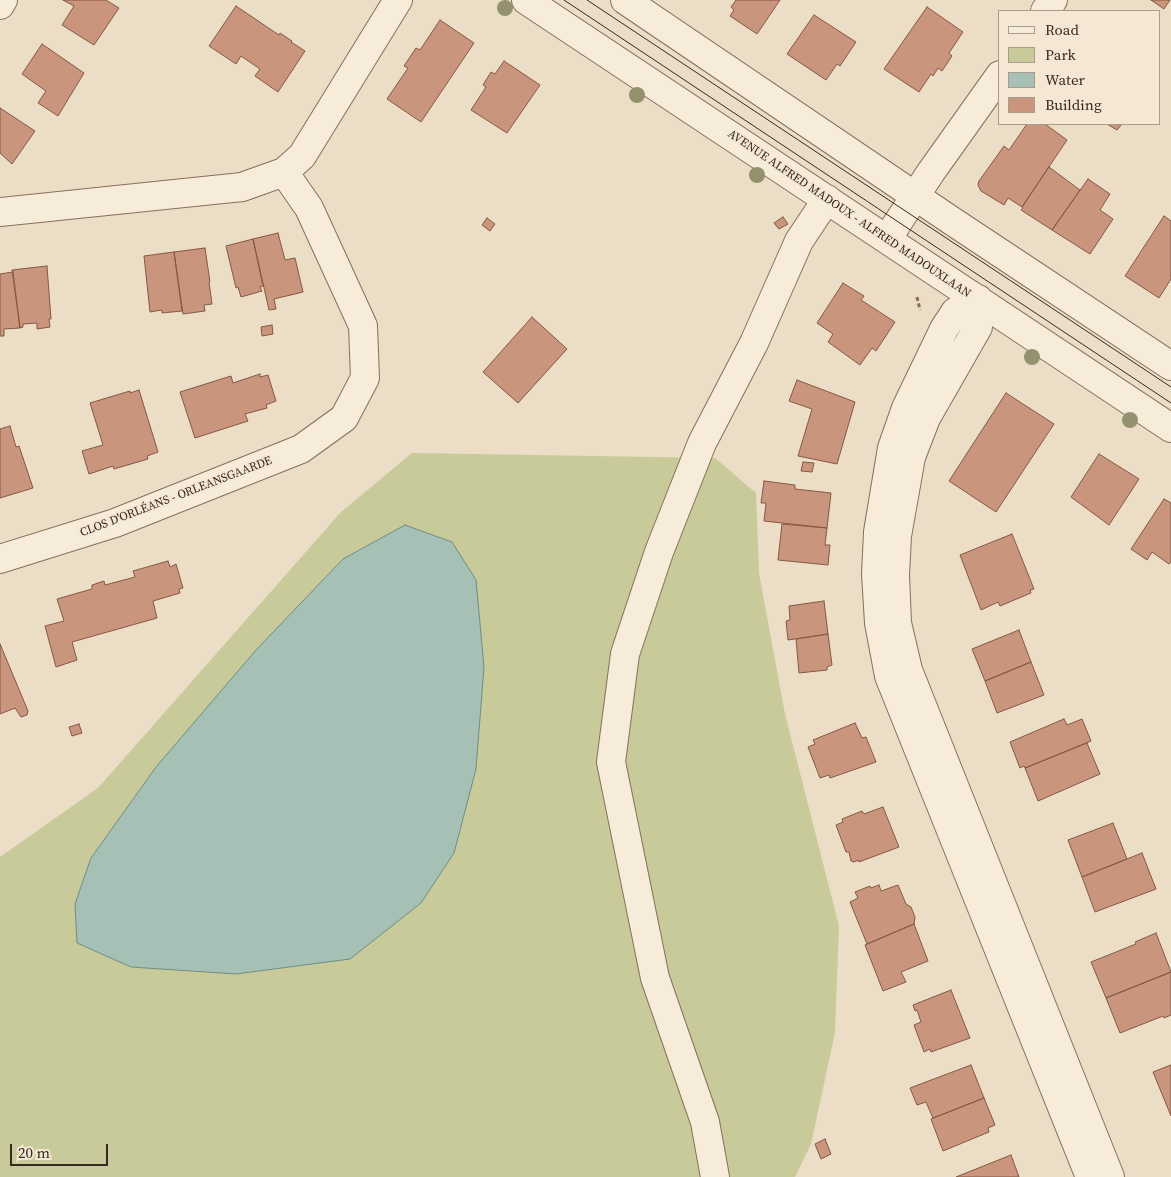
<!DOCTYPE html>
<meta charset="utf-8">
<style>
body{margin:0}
#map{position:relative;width:1171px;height:1177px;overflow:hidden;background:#ecddc6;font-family:"Source Serif 4",serif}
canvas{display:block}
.legend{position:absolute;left:998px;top:10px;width:162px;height:115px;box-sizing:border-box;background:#f4e8d5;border:1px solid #a99c8d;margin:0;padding:6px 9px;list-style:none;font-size:15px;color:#382920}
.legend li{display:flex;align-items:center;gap:10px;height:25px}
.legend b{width:25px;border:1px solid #a99c8d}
.scale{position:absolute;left:10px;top:1144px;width:98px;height:22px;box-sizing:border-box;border:2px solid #382920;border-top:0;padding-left:6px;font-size:15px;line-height:18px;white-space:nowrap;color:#382920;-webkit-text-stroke:4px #f4e8d5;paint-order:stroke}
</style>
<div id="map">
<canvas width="1171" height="1177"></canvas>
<ul class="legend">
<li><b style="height:6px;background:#f7ebd9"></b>Road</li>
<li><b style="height:14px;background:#c9ca9a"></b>Park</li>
<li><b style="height:14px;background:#a7c0b6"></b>Water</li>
<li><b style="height:14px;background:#c9957d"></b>Building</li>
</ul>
<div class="scale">20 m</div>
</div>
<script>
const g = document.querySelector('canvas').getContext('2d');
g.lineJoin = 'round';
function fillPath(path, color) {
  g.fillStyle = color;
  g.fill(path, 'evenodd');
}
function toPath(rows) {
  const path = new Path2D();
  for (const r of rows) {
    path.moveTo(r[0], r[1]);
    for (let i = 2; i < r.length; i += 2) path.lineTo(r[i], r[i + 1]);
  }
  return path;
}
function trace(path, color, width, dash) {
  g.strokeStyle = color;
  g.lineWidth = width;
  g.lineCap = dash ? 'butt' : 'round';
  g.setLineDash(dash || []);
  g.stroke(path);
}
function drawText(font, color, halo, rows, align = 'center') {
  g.font = font + ' "Source Serif 4",serif';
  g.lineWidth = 4;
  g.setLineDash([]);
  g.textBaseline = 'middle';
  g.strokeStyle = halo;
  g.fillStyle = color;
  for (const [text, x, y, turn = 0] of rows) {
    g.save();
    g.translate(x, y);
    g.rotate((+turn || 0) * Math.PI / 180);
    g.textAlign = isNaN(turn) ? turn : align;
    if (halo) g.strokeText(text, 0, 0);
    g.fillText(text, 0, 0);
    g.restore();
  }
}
fillPath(toPath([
 [412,453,715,458,756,493,759,573,785,714,839,926,835,1033,811,1144,795,1177,0,1177,0,857,98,788,341,512]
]), '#c9ca9a');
const water = toPath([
 [405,525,452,542,476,580,484,667,476,769,454,853,421,903,350,959,236,974,131,967,77,943,75,904,91,858,156,767,256,650,343,559,405,525]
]);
fillPath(water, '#a7c0b6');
trace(water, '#6e8e83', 1);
const building = toPath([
 [63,0,106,0,119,8,94,45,62,25,74,6,63,0],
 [736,0,780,0,757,34,730,16,734,10,731,7,736,0],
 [1151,0,1170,0,1164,9,1151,0],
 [236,6,279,35,280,33,292,41,291,42,305,51,278,92,255,76,260,69,241,56,236,64,209,46,236,6],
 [927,7,963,32,949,53,952,56,942,71,938,68,933,76,931,74,919,92,884,69,927,7],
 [814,15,856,42,840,66,837,64,826,80,787,54,814,15],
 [440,20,474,43,421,122,387,99,408,68,404,66,416,48,420,50,440,20],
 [42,44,84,73,58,116,38,103,46,91,22,74,42,44],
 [504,61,540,85,507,133,471,110,486,87,483,85,491,72,495,74,504,61],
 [0,108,35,131,12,164,0,153,0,108],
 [1027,124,1045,124,1067,140,1022,207,1008,198,1004,205,981,191,978,185,979,181,1004,146,1009,150,1027,124],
 [1107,124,1122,124,1117,130,1107,124],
 [1049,167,1080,190,1052,230,1021,210,1023,208,1022,207,1049,167],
 [1088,179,1110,194,1100,210,1113,219,1090,254,1052,230,1088,179],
 [1164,216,1171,221,1171,279,1159,298,1125,276,1164,216],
 [783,217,788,224,779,229,774,223,783,217],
 [487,218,495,224,490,231,482,225,487,218],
 [278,233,285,260,295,258,303,292,274,299,276,309,269,310,253,239,278,233],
 [253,239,263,286,260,287,262,291,241,297,238,287,236,288,226,246,253,239],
 [205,248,210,282,209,282,212,304,204,305,205,311,183,314,174,252,205,248],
 [174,252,182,311,162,313,162,310,150,312,144,256,174,252],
 [47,266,51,319,49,319,50,327,37,329,37,323,23,324,23,327,20,328,12,270,47,266],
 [13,272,20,328,4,329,4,336,0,336,0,274,13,272],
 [843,283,864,296,861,300,895,322,876,351,872,348,860,365,828,342,833,334,817,323,843,283],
 [532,317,567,349,518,403,483,372,532,317],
 [272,325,273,334,262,336,261,327,272,325],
 [260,374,260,377,268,375,276,401,266,405,267,408,245,414,248,421,195,438,180,392,231,376,233,383,260,374],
 [797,380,855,402,837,464,798,456,812,409,789,401,797,380],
 [139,390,158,452,147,456,148,459,114,469,113,466,89,474,82,451,103,445,90,403,130,391,130,393,139,390],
 [1006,393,1054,424,996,512,949,481,1006,393],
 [10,426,16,447,19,446,33,488,0,498,0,429,10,426],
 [1099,454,1139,479,1109,525,1071,497,1099,454],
 [803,462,814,463,812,472,801,471,803,462],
 [764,481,795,485,795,489,831,493,827,528,764,521,766,503,761,503,764,481],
 [1164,499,1171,503,1171,562,1169,564,1152,552,1147,560,1131,549,1164,499],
 [782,524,827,528,825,545,830,545,828,565,778,560,782,524],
 [1012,534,1034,589,1030,590,1031,593,1000,606,998,602,981,610,960,555,1012,534],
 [168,561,170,567,176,564,183,588,179,589,180,593,153,601,157,618,72,642,77,660,56,667,45,626,64,621,57,599,92,589,92,585,104,581,105,585,135,577,133,571,168,561],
 [824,601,828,634,788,640,786,621,790,620,789,606,824,601],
 [1019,630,1031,662,985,681,972,649,1019,630],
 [828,634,832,665,827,667,827,670,799,673,796,639,828,634],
 [0,644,28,711,27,715,21,717,15,708,0,714,0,644],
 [1031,662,1044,695,997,713,985,681,1031,662],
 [1064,719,1067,725,1082,719,1091,741,1025,768,1024,766,1020,768,1010,742,1064,719],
 [855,723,862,738,866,737,876,762,830,778,829,775,820,778,808,747,815,744,813,740,855,723],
 [79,724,82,733,72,736,69,727,79,724],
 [1087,743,1100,774,1038,801,1025,768,1087,743],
 [883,807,899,847,859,862,859,860,854,862,851,861,849,852,846,852,836,825,843,822,842,819,862,811,864,814,883,807],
 [1113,823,1127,859,1082,877,1068,840,1113,823],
 [1142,853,1156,889,1095,912,1082,877,1142,853],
 [879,885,881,891,898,885,906,904,911,907,915,917,914,924,867,944,850,902,858,898,855,892,870,886,871,888,879,885],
 [914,924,928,961,901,972,906,982,883,991,865,945,914,924],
 [1156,933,1171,972,1106,998,1091,962,1136,944,1135,942,1156,933],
 [1171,972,1171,1015,1164,1018,1163,1016,1120,1033,1106,998,1171,972],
 [951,990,970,1038,931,1052,930,1049,924,1052,914,1025,921,1022,917,1010,915,1011,913,1005,951,990],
 [971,1065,984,1098,933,1118,926,1102,917,1105,910,1088,971,1065],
 [1171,1065,1171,1116,1153,1072,1171,1065],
 [984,1098,995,1125,988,1128,989,1132,943,1151,931,1119,984,1098],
 [825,1139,831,1154,821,1159,815,1144,825,1139],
 [1011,1155,1019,1177,956,1177,1011,1155]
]);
fillPath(building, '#c9957d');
trace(building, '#855743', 1);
const minor = toPath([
 [526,0,1171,428],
 [625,0,952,221,1171,366],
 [0,5,3,0],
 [1045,11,1053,0],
 [0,212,242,187,284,172,302,156,398,0],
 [887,239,931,172,1000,75],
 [0,559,115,523,301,449,344,418,365,378,363,326,309,208,284,172],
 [715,1177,705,1122,655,978,611,762,625,654,659,552,702,443,754,343,799,241,827,199],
 [1090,1177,889,676,879,623,876,574,878,532,892,448,906,408,944,329,955,312,978,299,978,327,926,418,911,457,897,536,895,575,897,623,908,670,1110,1177]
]);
trace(minor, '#876f5c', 30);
trace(toPath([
 [917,297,920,310]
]), '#876f5c', 3, [4, 2.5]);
trace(minor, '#f7ebd9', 28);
trace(toPath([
 [564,0,1171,403],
 [587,0,1171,387]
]), '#382920', 1);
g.fillStyle = '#94916f';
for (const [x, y] of [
 [505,8],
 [637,95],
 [757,175],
 [1032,357],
 [1130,420]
]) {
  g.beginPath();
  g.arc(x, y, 8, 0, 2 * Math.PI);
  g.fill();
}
drawText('12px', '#382920', '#f4e8d5', [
 ["AVENUE ALFRED MADOUX - ALFRED MADOUXLAAN",849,214,34],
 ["CLOS D'ORLÉANS - ORLEANSGAARDE",176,497,-21]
]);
</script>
